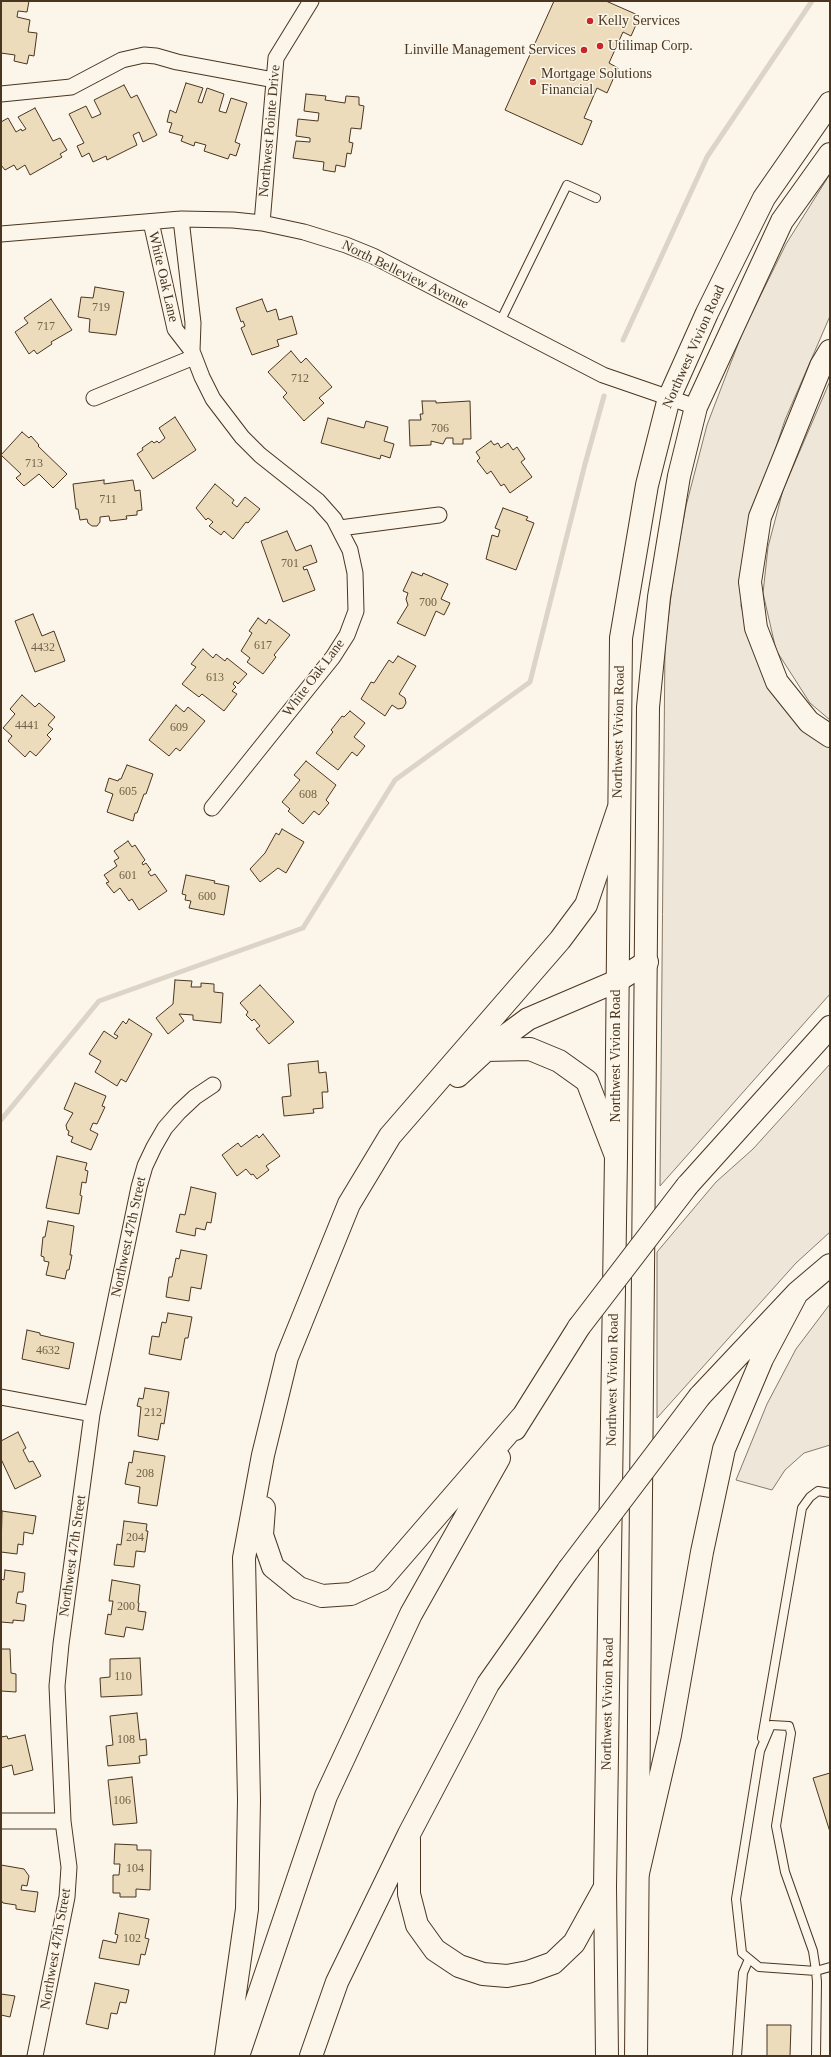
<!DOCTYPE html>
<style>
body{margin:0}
#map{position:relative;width:831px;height:2057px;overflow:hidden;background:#fbf6e9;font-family:"Times New Roman",serif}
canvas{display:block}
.frame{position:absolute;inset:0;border:2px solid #4a3520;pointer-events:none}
</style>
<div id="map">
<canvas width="831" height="2057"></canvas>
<div class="frame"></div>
</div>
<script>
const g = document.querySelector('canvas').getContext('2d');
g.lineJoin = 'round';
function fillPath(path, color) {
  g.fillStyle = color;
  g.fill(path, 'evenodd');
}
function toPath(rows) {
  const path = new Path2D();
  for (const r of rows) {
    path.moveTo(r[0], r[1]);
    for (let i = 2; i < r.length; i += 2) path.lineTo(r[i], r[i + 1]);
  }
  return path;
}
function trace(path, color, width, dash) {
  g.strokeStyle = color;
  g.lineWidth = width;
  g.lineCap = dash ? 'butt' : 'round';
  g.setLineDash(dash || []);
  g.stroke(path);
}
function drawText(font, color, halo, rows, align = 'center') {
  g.font = font + ' "Times New Roman",serif';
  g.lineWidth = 3;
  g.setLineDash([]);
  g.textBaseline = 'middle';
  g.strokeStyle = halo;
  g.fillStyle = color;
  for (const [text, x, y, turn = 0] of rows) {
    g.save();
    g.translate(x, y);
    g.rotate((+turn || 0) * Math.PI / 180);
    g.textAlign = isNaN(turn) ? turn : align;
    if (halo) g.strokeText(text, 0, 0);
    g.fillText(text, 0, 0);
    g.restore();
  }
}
const green = toPath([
 [830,174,830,316,785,420,746,537,741,606,764,678,791,713,830,748,830,994,660,1186,665,643,675,565,686,506,707,425,743,331,786,244,830,174],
 [830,381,830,720,810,703,776,650,763,593,768,547,783,490,830,381],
 [830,1064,830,1232,796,1263,657,1418,657,1252,716,1182,753,1149,830,1064],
 [830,1304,830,1445,804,1453,785,1470,772,1490,736,1480,767,1404,796,1349,830,1304]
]);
fillPath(green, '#ede6d9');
trace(green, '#887966', 1);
trace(toPath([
 [623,340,707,157,812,1],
 [1,1120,99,1001,303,928,395,780,530,682,585,464,604,396]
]), '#dcd4c6', 5);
const building = toPath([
 [1,1,29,1,27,12,18,11,17,17,30,20,28,32,37,33,34,56,29,55,27,64,14,61,15,55,1,53,1,1],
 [554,1,606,1,640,16,631,36,623,32,609,63,618,68,607,93,597,88,584,118,592,121,582,145,505,110,554,1],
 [186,83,203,88,198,102,202,103,207,88,224,94,219,111,226,113,231,98,247,103,235,142,240,144,236,156,230,154,228,159,204,151,206,145,195,142,194,146,181,141,183,136,169,132,172,123,167,122,170,110,176,113,186,83],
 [124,85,131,98,137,95,157,135,143,142,139,132,133,135,137,145,107,160,106,156,93,162,89,153,82,157,77,146,84,143,69,114,86,106,92,118,101,114,94,100,124,85],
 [306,94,326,96,325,100,345,103,346,96,359,97,359,105,364,106,361,129,351,128,349,142,353,143,351,154,347,153,345,167,336,165,335,172,323,170,324,162,293,158,296,141,310,142,310,138,296,136,298,119,318,121,319,113,304,111,306,94],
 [35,108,53,141,60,138,67,150,60,154,62,157,30,175,25,165,17,170,14,165,5,170,1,165,1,122,8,118,16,132,21,129,22,131,26,129,18,117,35,108],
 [95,287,124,292,116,335,89,332,90,319,78,317,81,297,93,298,95,287],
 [51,299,72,330,51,342,52,344,37,354,34,350,29,354,15,332,28,323,24,318,51,299],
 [262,299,267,312,276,309,279,320,292,316,297,334,277,340,279,346,252,355,241,328,245,326,243,321,241,322,236,308,262,299],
 [291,351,301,363,306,358,332,387,319,398,324,403,304,421,283,397,287,393,268,372,291,351],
 [422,401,436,401,436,403,470,401,471,439,463,439,463,444,453,444,453,438,446,438,443,444,431,441,431,445,410,446,409,420,421,420,420,414,423,414,422,401],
 [175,417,196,450,153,479,137,454,143,450,142,448,152,441,154,443,157,441,159,443,165,438,159,428,175,417],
 [328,418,364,428,366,421,388,427,384,441,394,444,390,458,381,455,380,459,321,443,328,418],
 [22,432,29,438,31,436,39,445,38,446,67,474,53,488,39,474,24,486,16,478,21,474,1,455,22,432],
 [491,441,494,445,498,443,501,448,508,443,513,450,517,447,525,459,521,462,532,477,510,493,504,484,501,486,491,471,487,474,477,461,480,458,476,452,491,441],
 [104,480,104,484,133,480,135,491,140,490,142,510,137,511,137,515,126,516,127,519,110,521,109,516,100,517,100,522,97,526,92,526,88,523,87,519,80,520,78,509,76,509,73,484,104,480],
 [215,484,234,500,232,503,237,507,245,497,260,509,248,523,246,522,233,539,224,531,221,535,209,526,213,522,208,518,206,520,196,508,215,484],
 [503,508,528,517,526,520,534,523,516,570,486,559,492,535,498,537,500,530,495,528,503,508],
 [287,531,296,551,311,545,317,562,303,567,304,570,307,569,315,590,283,602,261,541,287,531],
 [412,572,422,576,423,573,448,584,441,599,450,603,444,615,436,611,425,636,397,623,408,605,406,599,408,593,403,591,412,572],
 [33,614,42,636,54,631,65,661,35,672,15,621,33,614],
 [258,618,266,624,269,619,290,635,274,655,276,657,263,674,247,662,250,658,241,651,252,633,249,631,258,618],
 [203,649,213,658,216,654,225,661,227,658,247,674,238,684,235,681,233,684,236,687,232,691,237,694,224,711,202,694,199,697,182,684,196,667,191,664,203,649],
 [398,656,416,666,399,694,405,698,406,703,403,708,398,709,392,705,385,716,361,699,371,682,374,683,389,660,393,663,398,656],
 [22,695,35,707,39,703,55,717,48,725,53,729,47,735,51,739,36,756,30,751,25,757,8,741,12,736,3,728,15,714,10,709,22,695],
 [176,705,184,712,188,707,205,721,180,751,176,748,169,756,149,740,176,705],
 [350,711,365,723,354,737,365,746,357,756,352,752,338,770,316,753,333,732,331,730,342,716,344,717,350,711],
 [306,761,336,785,326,800,329,803,319,815,314,811,303,824,288,811,290,809,282,802,300,780,294,775,306,761],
 [127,765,153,774,146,794,144,794,137,813,135,813,133,821,107,812,113,794,105,791,109,778,118,781,119,779,121,779,127,765],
 [282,829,304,842,286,873,278,868,260,882,250,869,265,853,276,833,279,835,282,829],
 [128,841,132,847,135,845,145,860,142,863,143,865,146,863,151,870,148,872,151,876,155,874,167,891,139,910,132,899,129,901,120,888,114,893,106,883,109,882,104,875,117,866,114,861,119,858,114,851,128,841],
 [186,875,215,881,214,883,229,886,224,915,189,908,191,901,185,900,186,895,182,894,186,875],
 [175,980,192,981,191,987,201,987,201,983,214,984,214,992,223,993,221,1023,193,1020,193,1015,179,1014,184,1021,168,1034,156,1018,173,1004,175,980],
 [260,985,294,1022,269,1044,256,1029,260,1026,254,1019,252,1021,246,1015,248,1012,240,1003,260,985],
 [129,1019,152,1034,126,1082,121,1079,117,1086,95,1072,101,1061,89,1054,104,1031,116,1039,118,1036,114,1034,123,1021,126,1024,129,1019],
 [318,1061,319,1073,326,1072,328,1092,322,1092,323,1108,313,1109,314,1113,284,1116,282,1097,291,1096,288,1064,318,1061],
 [75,1083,106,1096,102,1106,105,1107,97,1124,93,1123,90,1130,98,1134,91,1150,71,1142,73,1137,68,1135,69,1131,67,1130,66,1125,73,1113,64,1109,75,1083],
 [263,1134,280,1156,266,1166,269,1170,257,1179,253,1174,251,1175,246,1169,237,1176,222,1155,238,1143,241,1147,257,1135,259,1138,263,1134],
 [57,1156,87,1163,85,1170,88,1171,86,1183,82,1182,80,1195,82,1196,79,1214,46,1208,57,1156],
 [191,1187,216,1193,211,1223,207,1222,205,1230,196,1228,195,1236,176,1232,180,1214,185,1215,191,1187],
 [48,1221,74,1226,70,1255,72,1255,69,1270,67,1270,65,1279,46,1275,49,1262,44,1261,44,1257,41,1256,43,1237,45,1237,48,1221],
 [181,1250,207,1255,201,1289,191,1287,189,1301,166,1297,169,1277,172,1277,176,1258,179,1259,181,1250],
 [168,1313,192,1317,188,1338,185,1338,181,1360,149,1354,152,1336,159,1337,162,1322,166,1323,168,1313],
 [27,1330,40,1333,40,1335,74,1343,69,1369,22,1359,27,1330],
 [145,1388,169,1392,164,1424,161,1423,158,1440,138,1436,141,1407,137,1406,139,1398,143,1399,145,1388],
 [18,1432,26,1448,23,1450,29,1462,33,1461,41,1476,15,1489,1,1459,1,1441,18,1432],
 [134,1451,165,1456,157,1506,138,1503,140,1487,125,1484,129,1462,132,1463,134,1451],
 [2,1511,36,1516,33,1534,24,1532,23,1545,18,1544,17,1554,1,1552,2,1511],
 [124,1521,147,1524,146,1531,148,1531,145,1552,136,1551,134,1567,114,1565,117,1544,121,1545,124,1521],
 [5,1570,25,1573,23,1592,18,1592,16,1603,26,1605,24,1621,13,1620,13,1623,1,1622,1,1579,4,1580,5,1570],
 [112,1580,140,1585,138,1603,139,1603,138,1611,146,1612,143,1630,126,1627,124,1637,105,1634,108,1614,111,1615,113,1601,109,1601,112,1580],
 [1,1649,10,1649,11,1673,16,1674,16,1692,1,1691,1,1649],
 [140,1658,142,1695,101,1697,100,1678,110,1677,110,1659,140,1658],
 [137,1713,140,1740,146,1739,147,1755,139,1756,140,1763,108,1766,106,1746,113,1745,110,1716,137,1713],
 [25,1735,33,1770,14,1775,12,1765,1,1768,1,1737,7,1736,8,1739,25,1735],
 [830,1773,830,1832,813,1778,830,1773],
 [132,1777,137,1823,113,1825,108,1780,132,1777],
 [115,1844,137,1845,137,1850,151,1850,150,1890,136,1889,136,1897,120,1897,120,1893,113,1893,113,1875,119,1875,120,1864,114,1864,115,1844],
 [1,1865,24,1869,29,1876,27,1886,22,1885,21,1890,38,1892,35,1912,16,1909,16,1905,3,1903,1,1900,1,1865],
 [119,1913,149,1919,145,1938,149,1939,145,1955,141,1954,139,1965,99,1958,103,1940,116,1943,118,1935,115,1934,119,1913],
 [95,1983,129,1990,126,2003,120,2002,117,2014,111,2013,108,2029,86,2024,95,1983],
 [1,1994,15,1996,10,2017,1,2015,1,1994],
 [767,2025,791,2025,790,2056,767,2056,767,2025]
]);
fillPath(building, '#ecdcbc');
trace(building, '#4a3520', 1);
const service = toPath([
 [500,322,567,185,596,198],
 [762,1738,802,1508,810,1497,818,1491,830,1493],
 [737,2056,743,1973,749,1959],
 [816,2056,817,1982,816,1971,813,1951,785,1872,776,1826,791,1733,789,1726,771,1725,760,1751,736,1899,742,1953,759,1967,816,1971,830,1967]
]);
const minor = toPath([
 [1,94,71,87,122,60,144,55,156,56,177,62,274,80],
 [181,219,193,323,192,351],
 [151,222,175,329,192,351,202,377,213,399,242,437,260,455,318,501,334,519,350,550,355,573,356,611,347,635,333,657,212,808],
 [262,223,276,58,311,1],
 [1,234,181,219,233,220,262,223,304,232,346,245,373,256,603,375,696,407],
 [94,398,194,357],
 [340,528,439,515],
 [1,1397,92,1414],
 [1,1821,63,1821],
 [35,2056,67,1897,69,1867,63,1821,57,1686,61,1644,92,1414,139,1187,145,1166,154,1147,165,1128,179,1112,195,1097,213,1085]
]);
const primary = toPath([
 [607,2056,605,1887,616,1156,621,638,647,485,669,398,707,313,764,198,830,103],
 [636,2056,648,707,659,597,679,476,696,407,782,221,830,154]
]);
const motorway = toPath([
 [830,351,821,366,760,517,750,582,756,628,777,682,809,722,830,736],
 [486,1050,530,1049,559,1061,587,1081,616,1156],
 [458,1076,486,1050,528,1019,617,981,647,962],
 [687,1186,830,1027],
 [700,1396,797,1293,830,1265],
 [515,1429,579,1327],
 [264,1508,262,1535,273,1567,299,1588,322,1596,351,1594,381,1580,522,1417],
 [409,1839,409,1894,417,1925,435,1950,459,1966,483,1974,507,1976,528,1972,553,1963,574,1943,605,1887],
 [638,1873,670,1735,702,1552,724,1449,762,1359,797,1293],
 [226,2056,247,1909,249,1800,244,1558,263,1455,287,1357,349,1204,390,1136,560,940,586,905,618,810],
 [238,2056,326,1796,411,1614,499,1458],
 [311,2056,337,1982,409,1834,488,1684,569,1569]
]);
trace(service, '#4a3520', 10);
trace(minor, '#4a3520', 17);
trace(primary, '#4a3520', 24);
trace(motorway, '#4a3520', 24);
trace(service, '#fbf6e9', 8);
trace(minor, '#fbf6e9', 15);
trace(primary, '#fbf6e9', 22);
trace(motorway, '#fbf6e9', 22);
const motorwayBridge = toPath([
 [579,1327,687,1186],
 [569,1569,700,1396]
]);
trace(motorwayBridge, '#4a3520', 24, []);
trace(motorwayBridge, '#fbf6e9', 22);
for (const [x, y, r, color] of [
 [590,21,4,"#c62828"],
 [600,46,4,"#c62828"],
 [584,50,4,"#c62828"],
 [533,82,4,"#c62828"]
]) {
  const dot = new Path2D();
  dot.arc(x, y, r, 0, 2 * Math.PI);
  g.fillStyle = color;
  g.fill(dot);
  trace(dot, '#fbf6e9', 1.5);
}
drawText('12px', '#725f47', null, [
 ["719",101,308],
 ["717",46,327],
 ["712",300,379],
 ["706",440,429],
 ["713",34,464],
 ["711",108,500],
 ["701",290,564],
 ["700",428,603],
 ["617",263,646],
 ["4432",43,648],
 ["613",215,678],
 ["4441",27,726],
 ["609",179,728],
 ["605",128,792],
 ["608",308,795],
 ["601",128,876],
 ["600",207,897],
 ["4632",48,1351],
 ["212",153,1413],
 ["208",145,1474],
 ["204",135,1538],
 ["200",126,1607],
 ["110",123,1677],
 ["108",126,1740],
 ["106",122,1801],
 ["104",135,1869],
 ["102",132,1939]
]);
drawText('14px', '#4a3520', '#fbf6e9', [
 ["Kelly Services",598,21],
 ["Utilimap Corp.",608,46],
 ["Linville Management Services",576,50,"right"],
 ["Mortgage Solutions",541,74],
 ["Financial",541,90]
], 'left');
drawText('14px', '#4a3520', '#fbf6e9', [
 ["Northwest Pointe Drive",270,131,-85],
 ["North Belleview Avenue",405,275,26],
 ["White Oak Lane",163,277,77],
 ["Northwest Vivion Road",694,347,-66],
 ["White Oak Lane",314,678,-53],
 ["Northwest Vivion Road",619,732,-89],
 ["Northwest Vivion Road",616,1056,-90],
 ["Northwest 47th Street",129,1237,-78],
 ["Northwest Vivion Road",613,1380,-89],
 ["Northwest 47th Street",73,1556,-82],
 ["Northwest Vivion Road",608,1704,-89],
 ["Northwest 47th Street",56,1949,-80]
]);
</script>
